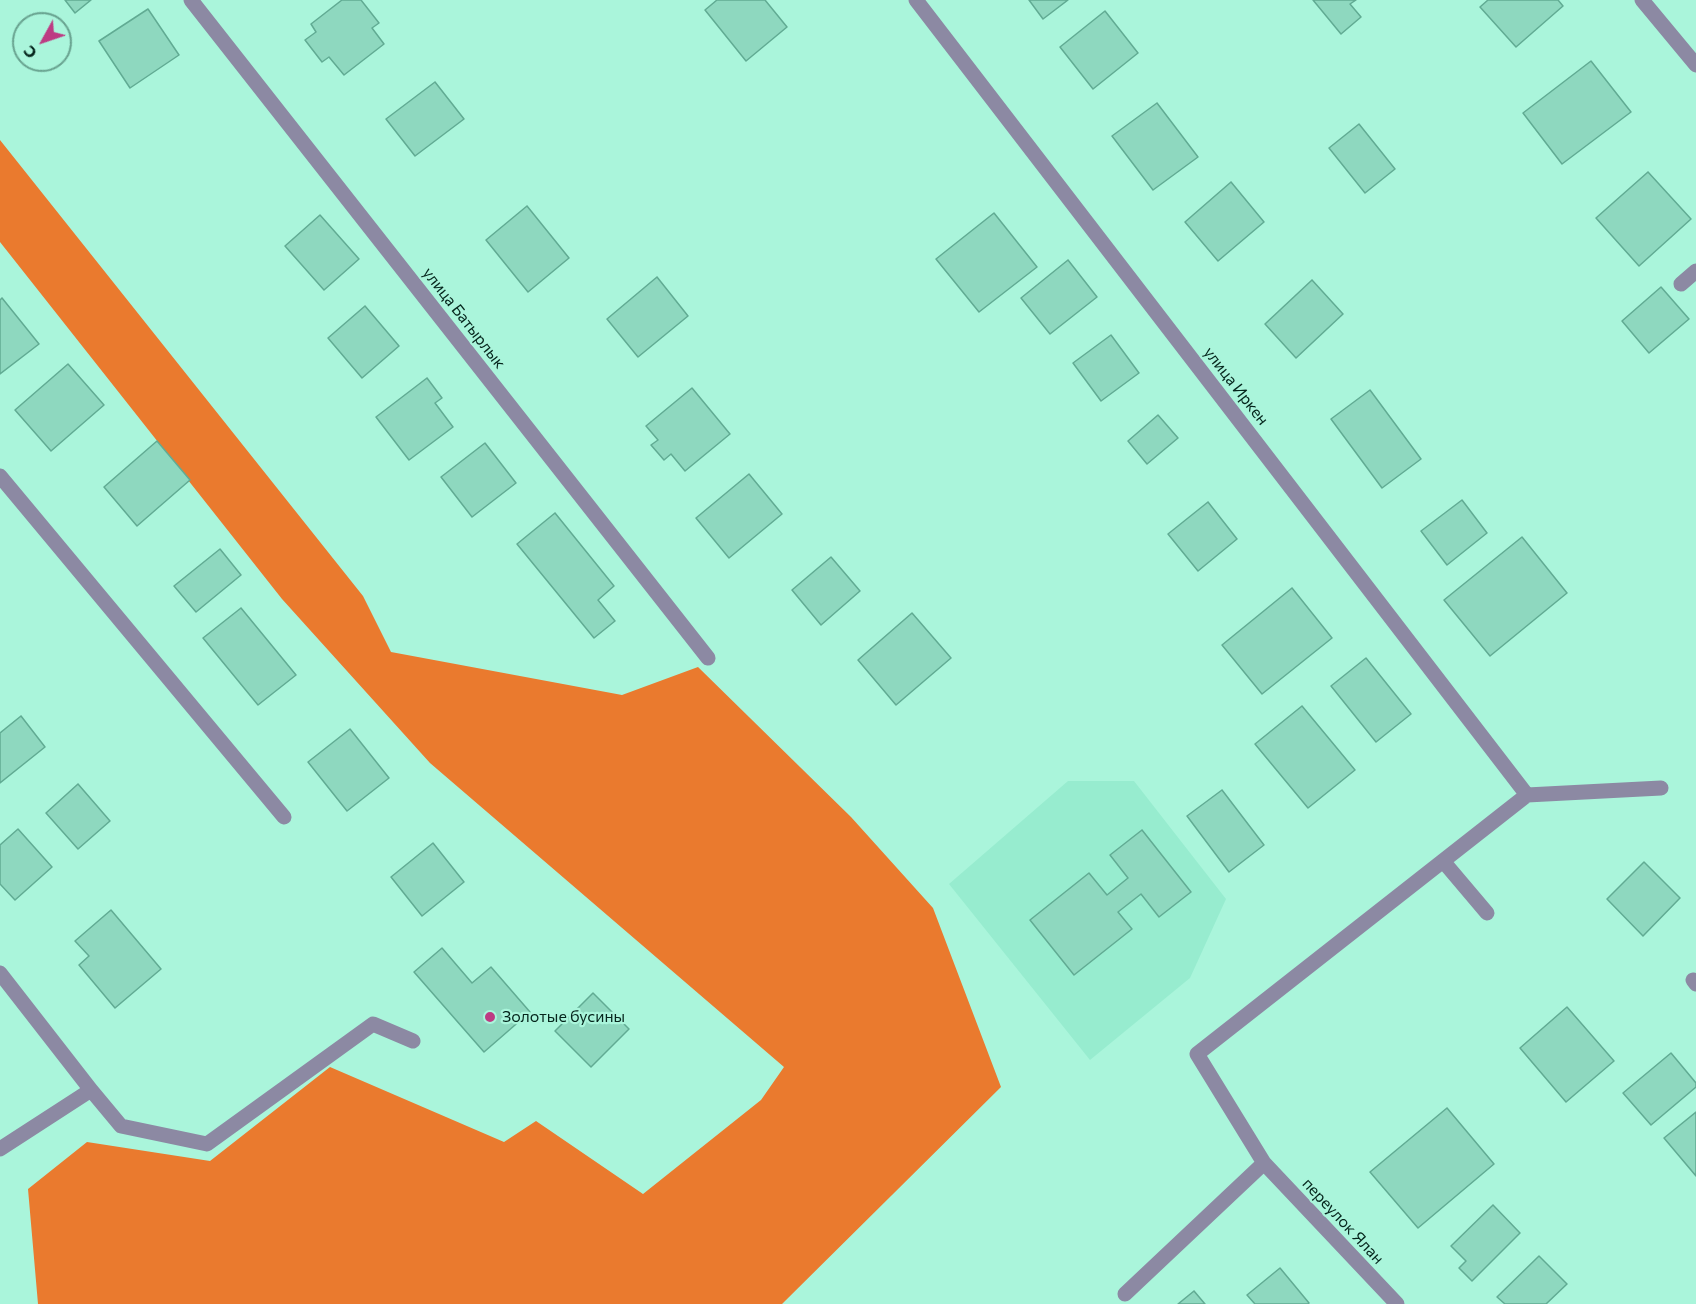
<!DOCTYPE html>
<meta charset="utf-8">
<style>
body{margin:0}
#map{position:relative;width:1696px;height:1304px;overflow:hidden;background:#aaf5db;font-family:Commissioner,sans-serif}
canvas{display:block}
.north{position:absolute;left:12px;top:12px;width:60px;height:60px;box-sizing:border-box;background:#aaf5db;border:2px solid #68a28f;border-radius:50%;rotate:230deg;font-size:16px;font-weight:700;line-height:24px;text-align:center;color:#05251c}
.north::after{content:'';display:block;margin:auto;width:21px;height:27px;background:#bd3b83;clip-path:polygon(50% 0,100% 100%,50% 72%,0 100%)}
</style>
<div id="map">
<canvas width="1696" height="1304"></canvas>
<div class="north">С</div>
</div>
<script>
const g = document.querySelector('canvas').getContext('2d');
g.lineJoin = 'round';
function fillPath(path, color) {
  g.fillStyle = color;
  g.fill(path, 'evenodd');
}
function toPath(rows) {
  const path = new Path2D();
  for (const r of rows) {
    path.moveTo(r[0], r[1]);
    for (let i = 2; i < r.length; i += 2) path.lineTo(r[i], r[i + 1]);
  }
  return path;
}
function trace(path, color, width, dash) {
  g.strokeStyle = color;
  g.lineWidth = width;
  g.lineCap = dash ? 'butt' : 'round';
  g.setLineDash(dash || []);
  g.stroke(path);
}
function drawText(font, color, halo, rows, align = 'center') {
  g.font = font + ' Commissioner,sans-serif';
  g.lineWidth = 4.5;
  g.setLineDash([]);
  g.textBaseline = 'middle';
  g.strokeStyle = halo;
  g.fillStyle = color;
  for (const [text, x, y, turn = 0] of rows) {
    g.save();
    g.translate(x, y);
    g.rotate((+turn || 0) * Math.PI / 180);
    g.textAlign = isNaN(turn) ? turn : align;
    if (halo) g.strokeText(text, 0, 0);
    g.fillText(text, 0, 0);
    g.restore();
  }
}
fillPath(toPath([
 [1068,781,1134,781,1226,899,1190,978,1090,1060,949,884]
]), '#97eccf');
fillPath(toPath([
 [0,140,363,596,391,652,622,695,698,667,851,817,933,908,1001,1087,782,1304,38,1304,28,1189,87,1142,210,1161,330,1067,504,1142,536,1121,643,1194,761,1100,784,1067,430,763,282,599,0,242]
]), '#ea7a2e');
const building = toPath([
 [65,0,91,0,75,13,65,0],
 [342,0,361,0,379,23,372,28,384,44,344,75,329,57,322,62,305,40,316,32,311,24,342,0],
 [717,0,765,0,787,27,746,61,705,10,717,0],
 [1029,0,1068,0,1043,19,1029,0],
 [1313,0,1356,0,1350,4,1361,17,1341,34,1313,0],
 [1488,0,1558,0,1563,6,1516,47,1480,7,1488,0],
 [148,9,179,55,130,88,99,41,148,9],
 [1105,11,1138,53,1093,89,1060,47,1105,11],
 [1591,61,1631,112,1562,164,1523,113,1591,61],
 [435,82,464,119,415,156,386,119,435,82],
 [1157,103,1198,157,1153,190,1112,136,1157,103],
 [1359,124,1395,169,1365,193,1329,148,1359,124],
 [1648,172,1691,219,1639,266,1596,218,1648,172],
 [1231,182,1264,222,1218,261,1185,222,1231,182],
 [527,206,569,258,528,292,486,240,527,206],
 [994,213,1037,267,979,312,936,259,994,213],
 [320,215,359,259,324,290,285,246,320,215],
 [1068,260,1097,297,1050,334,1021,298,1068,260],
 [657,277,688,316,638,357,607,319,657,277],
 [1312,280,1343,314,1296,358,1265,324,1312,280],
 [1661,287,1689,319,1649,353,1622,321,1661,287],
 [2,298,39,344,0,374,0,300,2,298],
 [365,306,399,346,362,378,328,338,365,306],
 [1111,335,1139,373,1101,401,1073,363,1111,335],
 [68,364,104,405,51,451,15,410,68,364],
 [427,378,442,398,435,403,453,427,409,460,376,417,427,378],
 [692,388,730,434,685,471,671,454,664,460,651,445,658,440,646,426,692,388],
 [1370,390,1421,459,1382,488,1331,419,1370,390],
 [1158,415,1178,438,1147,464,1128,441,1158,415],
 [157,441,190,480,137,526,104,487,157,441],
 [485,443,516,483,472,517,441,477,485,443],
 [749,474,782,514,729,558,696,518,749,474],
 [1462,500,1487,533,1447,565,1421,531,1462,500],
 [1208,502,1237,539,1198,571,1168,534,1208,502],
 [555,513,614,586,598,600,615,621,594,638,517,544,555,513],
 [1522,537,1567,593,1490,656,1444,600,1522,537],
 [220,549,241,575,196,612,174,586,220,549],
 [831,557,860,591,821,625,792,590,831,557],
 [1292,588,1332,638,1262,694,1222,645,1292,588],
 [241,608,296,675,258,705,203,638,241,608],
 [912,613,951,658,896,705,858,660,912,613],
 [1366,658,1411,714,1376,742,1331,686,1366,658],
 [1302,706,1355,770,1308,808,1255,744,1302,706],
 [21,716,45,747,0,783,0,733,21,716],
 [350,729,389,778,347,811,308,762,350,729],
 [78,784,110,821,78,849,46,813,78,784],
 [1222,790,1264,845,1229,872,1187,816,1222,790],
 [18,829,52,867,15,900,0,884,0,845,18,829],
 [1142,830,1191,892,1159,917,1141,894,1118,912,1132,929,1074,975,1030,920,1089,873,1107,895,1128,878,1110,855,1142,830],
 [433,843,464,882,422,916,391,877,433,843],
 [1644,862,1680,898,1643,936,1607,899,1644,862],
 [111,910,161,969,115,1008,79,965,89,956,75,941,111,910],
 [442,948,472,983,491,967,530,1012,484,1052,414,972,442,948],
 [593,993,629,1029,591,1067,555,1031,593,993],
 [1567,1007,1614,1061,1566,1102,1520,1048,1567,1007],
 [1671,1053,1696,1083,1696,1087,1651,1125,1623,1093,1671,1053],
 [1447,1108,1494,1164,1418,1228,1370,1172,1447,1108],
 [1696,1112,1696,1176,1664,1138,1696,1112],
 [1493,1205,1520,1233,1472,1281,1459,1268,1466,1261,1451,1246,1493,1205],
 [1539,1256,1567,1284,1546,1304,1505,1304,1497,1297,1539,1256],
 [1280,1268,1309,1303,1308,1304,1255,1304,1247,1295,1280,1268],
 [1194,1291,1205,1304,1178,1304,1194,1291]
]);
fillPath(building, '#8ed8bf');
trace(building, '#61ab93', 1.5);
trace(toPath([
 [191,0,708,658],
 [916,0,1527,795],
 [1642,0,1696,65],
 [1681,284,1696,271],
 [0,476,284,817],
 [1443,861,1487,913],
 [0,973,91,1090],
 [1693,980,1696,984],
 [0,1149,91,1090,121,1126,207,1144,373,1024,413,1041],
 [1125,1294,1264,1163],
 [1397,1304,1264,1163,1197,1054,1527,795,1661,788]
]), '#8c89a3', 15);
for (const [x, y, r, color] of [
 [490,1017,6,"#bd3b83"]
]) {
  const dot = new Path2D();
  dot.arc(x, y, r, 0, 2 * Math.PI);
  g.fillStyle = color;
  g.fill(dot);
  trace(dot, '#aaf5db', 2);
}
drawText('16px', '#05251c', '#aaf5db', [
 ["улица Батырлык",464,318,52],
 ["улица Иркен",1236,386,52],
 ["переулок Ялан",1343,1221,47]
]);
drawText('16px', '#05251c', '#aaf5db', [
 ["Золотые бусины",502,1017]
], 'left');
</script>
